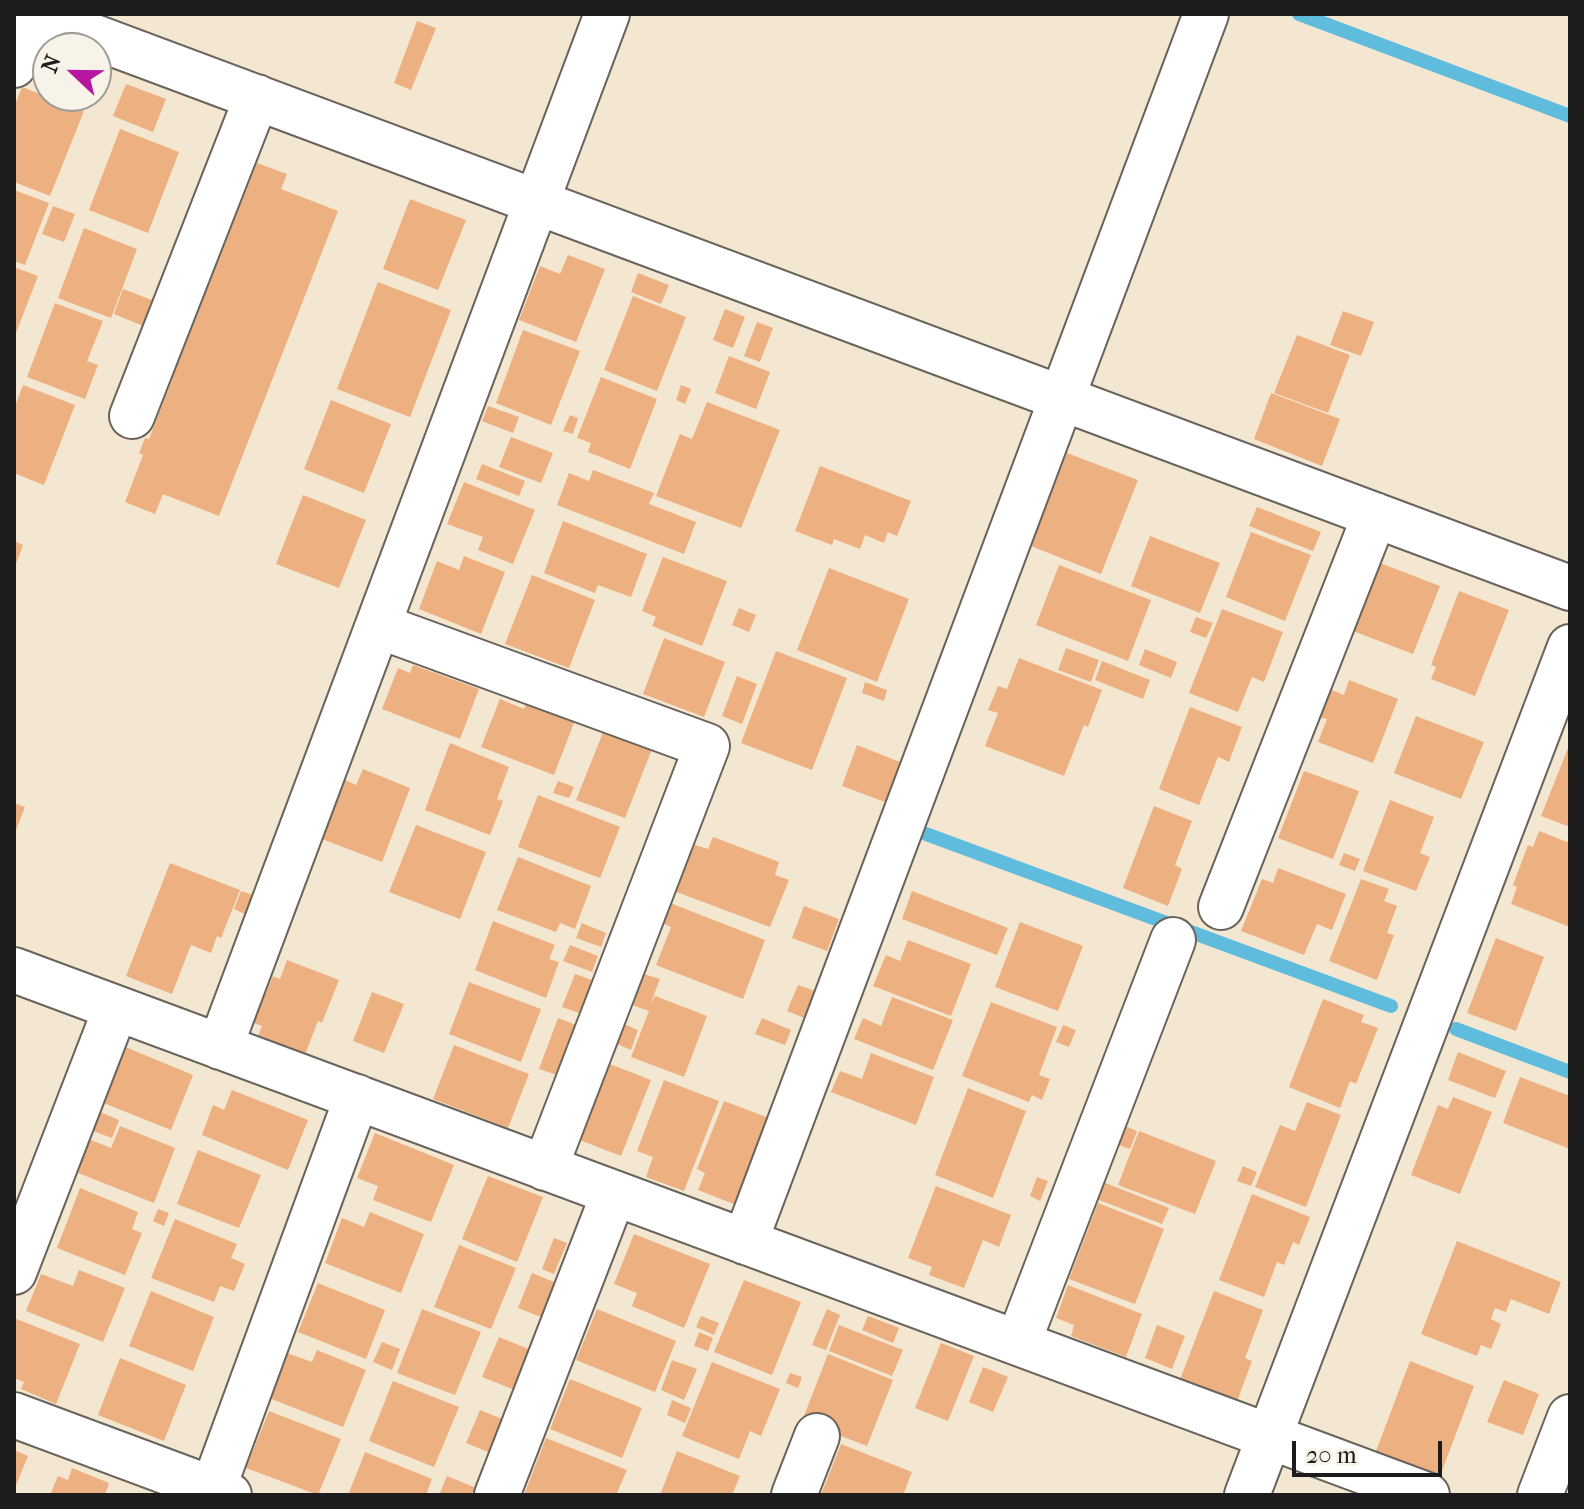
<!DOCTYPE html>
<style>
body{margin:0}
#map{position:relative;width:1584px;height:1509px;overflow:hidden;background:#f4e7d1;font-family:"IM FELL French Canon",serif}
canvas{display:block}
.frame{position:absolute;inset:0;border:16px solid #1c1c1c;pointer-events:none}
.north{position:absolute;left:32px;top:32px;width:80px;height:80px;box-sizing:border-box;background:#f7f3e8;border:2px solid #9f9d96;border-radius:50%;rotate:292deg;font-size:22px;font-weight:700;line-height:32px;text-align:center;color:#1c1c1c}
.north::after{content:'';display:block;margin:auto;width:28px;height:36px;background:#b5179e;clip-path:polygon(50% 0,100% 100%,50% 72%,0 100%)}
.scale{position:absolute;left:1292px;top:1441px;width:150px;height:36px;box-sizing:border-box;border:4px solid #1c1c1c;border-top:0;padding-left:10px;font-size:24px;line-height:28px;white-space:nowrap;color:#1c1c1c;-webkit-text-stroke:6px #f7f3e8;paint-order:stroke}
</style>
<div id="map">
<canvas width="1584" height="1509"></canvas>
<div class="frame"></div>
<div class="north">N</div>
<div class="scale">20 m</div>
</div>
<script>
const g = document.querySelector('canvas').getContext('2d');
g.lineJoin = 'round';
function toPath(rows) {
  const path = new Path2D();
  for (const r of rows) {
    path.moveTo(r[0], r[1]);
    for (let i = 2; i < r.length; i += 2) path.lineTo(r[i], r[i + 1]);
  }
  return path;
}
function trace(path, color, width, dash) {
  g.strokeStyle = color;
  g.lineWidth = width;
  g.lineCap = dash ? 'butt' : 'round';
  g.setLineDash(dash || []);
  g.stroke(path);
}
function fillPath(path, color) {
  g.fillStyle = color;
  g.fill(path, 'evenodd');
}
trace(toPath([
 [1299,14,1570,116],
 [926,834,1391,1006],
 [1456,1029,1570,1072]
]), '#5fbcdd', 14);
fillPath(toPath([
 [417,21,436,28,411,90,394,83],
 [126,84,166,99,153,132,113,116],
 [22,87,84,111,50,196,14,182,14,107],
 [120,129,179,152,148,233,89,210],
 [257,163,287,174,281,189,338,211,219,516,163,494,155,514,125,502,143,455,139,453,145,438,149,439,173,378,168,376,174,360,179,362,203,300,198,298,204,282,209,285,233,224,227,222,234,203,240,206],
 [14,190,49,203,25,265,14,261],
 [410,199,466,220,438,290,383,269],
 [53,206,75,214,64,242,42,234],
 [84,228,137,249,111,318,58,298],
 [568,255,605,269,576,342,519,320,540,266,560,274],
 [14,267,38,276,14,338],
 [638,273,669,285,661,304,631,292],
 [378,282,451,310,410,417,337,389],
 [123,289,157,302,148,328,114,314],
 [633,296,686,317,657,391,604,370],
 [55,303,103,321,87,361,98,365,85,399,27,377],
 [725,309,745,317,733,348,713,340],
 [1343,311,1374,322,1361,356,1330,345],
 [757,322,773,328,760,362,744,356],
 [523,330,580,351,551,425,496,403],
 [1297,335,1350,355,1328,413,1274,393],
 [729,356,770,372,756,409,715,393],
 [601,377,657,399,630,469,588,452,591,443,577,438],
 [23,385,75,405,44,485,14,473,14,409],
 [681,385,691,389,685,404,676,400],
 [1271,393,1340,419,1322,466,1254,439],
 [331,400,391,424,364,493,304,469],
 [707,402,780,430,741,528,656,496,680,434,692,439],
 [488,406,519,417,513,433,482,421],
 [570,415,578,418,573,434,563,431],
 [511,437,553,453,541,483,499,467],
 [1067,453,1138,480,1101,574,1031,546],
 [482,464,525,481,519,496,476,479],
 [820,466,911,501,897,536,888,532,884,543,865,535,860,549,834,539,832,545,795,531],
 [593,470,654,493,649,504,696,522,684,554,557,505,569,473,589,481],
 [464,482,535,510,513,564,478,550,483,537,447,524],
 [303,495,366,520,339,588,276,564],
 [1257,507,1321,532,1313,551,1249,526],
 [563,521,647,554,631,597,598,585,595,593,544,573],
 [1251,532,1311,555,1285,621,1226,597],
 [1150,536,1220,563,1200,613,1131,586],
 [14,541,23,545,14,569],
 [464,556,505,572,481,634,419,609,437,561,459,570],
 [663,557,727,581,702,646,652,626,656,617,642,611],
 [1380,563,1440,586,1413,654,1353,631],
 [1059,565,1151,600,1128,661,1036,625],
 [829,568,909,599,877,682,797,650],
 [532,575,595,600,569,668,505,644],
 [1459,591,1509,610,1475,696,1431,679,1436,667,1431,665],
 [739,608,756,615,749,632,732,625],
 [1222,609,1283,632,1264,682,1252,677,1238,712,1189,693],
 [1196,617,1213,623,1206,638,1190,632],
 [664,638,725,662,704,717,643,694],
 [1066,648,1099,660,1091,682,1058,670],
 [1145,649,1177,662,1171,678,1139,665],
 [776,651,847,678,812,770,741,743],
 [1019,658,1102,690,1088,727,1084,725,1064,776,985,746,998,713,988,710,998,686,1007,689],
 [1102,661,1150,680,1143,699,1095,680],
 [413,665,479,689,460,739,382,709,398,668,410,673],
 [737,676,757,684,742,724,722,716],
 [1349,680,1398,699,1373,763,1318,742,1327,719,1319,717,1329,689,1344,695],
 [865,682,887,690,884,701,862,693],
 [500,699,524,709,527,702,575,720,554,775,481,747],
 [1190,707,1242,727,1229,762,1218,757,1199,805,1159,789],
 [1416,716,1484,742,1461,799,1394,773],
 [604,730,652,749,625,818,576,800],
 [450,743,509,767,497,799,503,801,490,835,425,810],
 [1570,743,1570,827,1541,816],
 [857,745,900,762,885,802,842,786],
 [363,769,410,788,382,862,322,839,345,780,356,785],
 [1304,771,1359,791,1333,859,1278,838],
 [558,781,574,787,569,798,553,793],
 [538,795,620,827,600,878,518,847],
 [1390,800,1434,817,1420,853,1430,857,1416,891,1363,871],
 [14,803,25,807,14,835],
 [1154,806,1192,821,1175,865,1182,869,1168,906,1123,888],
 [416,825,486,852,460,919,389,892],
 [1539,831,1570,843,1570,927,1511,904,1517,887,1513,885,1528,845,1533,847],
 [713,837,779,862,775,875,789,880,770,927,674,891,692,844,708,849],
 [1344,853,1360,859,1355,871,1339,865],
 [518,857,591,886,575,929,560,923,556,932,497,910],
 [170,863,240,890,221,938,217,936,211,953,191,945,172,994,126,976],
 [1278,868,1346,894,1332,930,1317,924,1304,955,1241,931,1262,879,1273,883],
 [1361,879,1389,889,1384,901,1397,906,1387,933,1394,935,1377,980,1329,961],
 [241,891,256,896,249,916,234,909],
 [912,891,1008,928,997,955,902,919],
 [670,903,765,940,743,999,656,965,671,927,662,923],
 [804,906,839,919,827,951,792,938],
 [493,921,555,945,549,959,559,962,546,998,475,970],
 [1020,922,1083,946,1058,1011,995,987],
 [582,923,606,933,601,947,576,938],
 [1496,938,1544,957,1516,1031,1467,1013],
 [908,940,971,964,951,1016,873,986,886,955,900,961],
 [570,945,598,956,592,972,563,961],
 [287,960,339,980,322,1023,318,1021,304,1057,257,1039,262,1026,249,1021,259,995,265,996,273,976,280,979],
 [575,974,592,980,579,1013,562,1007],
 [644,974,660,979,650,1005,655,996,707,1016,684,1077,631,1057,649,1011,632,1005],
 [469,982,541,1009,521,1062,449,1034],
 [798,985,818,992,807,1019,787,1011],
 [372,992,404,1004,384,1053,353,1041],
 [892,997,953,1020,933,1070,854,1039,863,1018,881,1026],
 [1323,999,1364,1015,1361,1022,1378,1028,1356,1084,1350,1081,1340,1108,1289,1087],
 [991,1002,1057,1027,1039,1075,1050,1079,1042,1100,1032,1095,1029,1102,962,1076],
 [558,1018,576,1025,557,1075,539,1069],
 [762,1018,791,1030,785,1045,755,1034],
 [624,1024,638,1030,631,1050,617,1044],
 [1063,1025,1076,1030,1069,1047,1056,1042],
 [454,1045,529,1074,508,1128,433,1099],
 [123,1046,193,1075,171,1130,101,1102],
 [1458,1052,1506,1071,1495,1098,1448,1080],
 [871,1053,934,1077,916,1125,831,1092,840,1071,862,1079],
 [607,1063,651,1080,621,1156,577,1139],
 [1520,1077,1570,1096,1570,1149,1503,1123],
 [664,1080,719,1101,684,1191,646,1177,653,1157,637,1151],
 [968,1088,1026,1111,993,1198,935,1175],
 [232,1090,308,1120,288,1170,202,1135,213,1105,224,1110],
 [1453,1097,1492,1112,1460,1194,1411,1175,1438,1105,1448,1109],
 [724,1101,769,1118,736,1205,698,1190,705,1173,697,1169],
 [1307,1102,1341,1115,1306,1207,1255,1187,1280,1125,1295,1131],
 [93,1109,119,1120,112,1138,85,1128],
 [1120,1124,1137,1131,1130,1149,1113,1143],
 [120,1126,175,1148,154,1203,73,1171,86,1138,111,1148],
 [1139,1131,1216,1161,1195,1214,1118,1185],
 [375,1133,454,1165,431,1222,373,1200,378,1186,357,1178],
 [198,1150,261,1175,239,1228,177,1204],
 [1243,1166,1257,1172,1251,1186,1237,1181],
 [488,1176,543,1197,517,1262,462,1239],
 [1037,1177,1048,1181,1040,1201,1030,1196],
 [1098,1180,1169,1208,1162,1224,1091,1197],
 [936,1186,1011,1215,999,1247,983,1240,964,1288,929,1275,932,1267,908,1258],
 [80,1188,138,1212,132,1229,142,1233,125,1275,57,1248],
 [1252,1194,1310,1217,1299,1245,1293,1242,1284,1265,1277,1262,1264,1297,1219,1280],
 [1098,1203,1164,1229,1135,1304,1069,1279],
 [158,1209,169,1213,164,1226,153,1221],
 [370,1212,424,1234,401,1293,325,1263,342,1218,364,1227],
 [175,1219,237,1244,231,1258,245,1264,234,1291,220,1286,214,1302,151,1278],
 [634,1234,710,1264,684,1328,632,1306,637,1293,614,1284],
 [554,1238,567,1243,554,1274,542,1269],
 [1457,1241,1561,1282,1549,1314,1511,1299,1506,1312,1495,1308,1491,1319,1501,1324,1491,1349,1481,1345,1477,1356,1421,1334],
 [459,1245,516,1268,491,1329,434,1307],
 [79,1270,125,1288,103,1342,26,1311,41,1274,73,1286],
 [532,1273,554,1282,541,1317,518,1308],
 [744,1280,801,1302,772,1375,714,1352],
 [318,1283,385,1310,366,1359,298,1332],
 [1068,1285,1142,1314,1126,1357,1071,1336,1074,1325,1056,1318],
 [151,1291,214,1317,193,1371,129,1346],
 [1214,1291,1263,1310,1245,1358,1252,1361,1236,1404,1179,1382],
 [422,1309,481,1332,455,1395,397,1373],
 [597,1309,676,1341,655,1392,576,1360],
 [827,1309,840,1315,826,1350,812,1345],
 [701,1316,719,1323,714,1335,696,1327],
 [868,1316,899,1328,893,1343,862,1330],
 [14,1318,80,1344,56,1404,21,1389,24,1382,14,1378],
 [839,1325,903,1350,892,1376,829,1351],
 [1157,1325,1185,1336,1172,1369,1145,1358],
 [699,1332,713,1338,708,1351,694,1346],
 [499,1337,531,1350,515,1390,482,1377],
 [382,1342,400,1349,392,1370,373,1362],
 [941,1343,974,1356,948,1421,915,1408],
 [317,1350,366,1370,343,1427,269,1398,287,1353,312,1362],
 [828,1354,893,1380,867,1446,802,1421],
 [120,1358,186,1385,164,1441,98,1415],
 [672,1360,697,1369,684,1400,661,1390],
 [1410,1361,1474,1386,1440,1476,1376,1451],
 [712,1362,780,1389,761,1436,750,1431,739,1459,682,1436],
 [983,1367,1008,1377,993,1412,969,1402],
 [790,1373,802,1377,798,1388,786,1383],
 [570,1379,642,1408,622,1458,550,1429],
 [1504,1380,1539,1394,1523,1435,1487,1422],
 [393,1381,459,1407,434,1467,369,1441],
 [672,1400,691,1408,685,1423,667,1415],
 [480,1410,507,1421,493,1454,466,1443],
 [269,1411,341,1439,318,1495,246,1468],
 [546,1438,627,1470,616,1495,524,1495],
 [841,1444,912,1472,903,1495,821,1495],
 [14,1450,28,1456,14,1490],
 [677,1451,740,1476,732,1495,660,1495],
 [365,1452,432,1479,426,1495,348,1495],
 [72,1468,109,1483,105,1495,50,1495,58,1476,68,1480],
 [447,1476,481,1490,479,1495,439,1495]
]), '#edb080');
const minor = toPath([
 [33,14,1570,588],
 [14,65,34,14],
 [132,416,257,97],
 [379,626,707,746,545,1168],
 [1221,907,1375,515],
 [14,970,1427,1495],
 [220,1047,607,14],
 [745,1242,1206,14],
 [14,1272,116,1008],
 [1018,1343,1173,940],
 [14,1415,229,1495],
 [213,1489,357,1097],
 [497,1495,614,1193],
 [794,1495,817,1436],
 [1247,1495,1570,647],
 [1540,1495,1570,1417]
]);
trace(minor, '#68635b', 48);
trace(minor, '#fff', 44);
</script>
